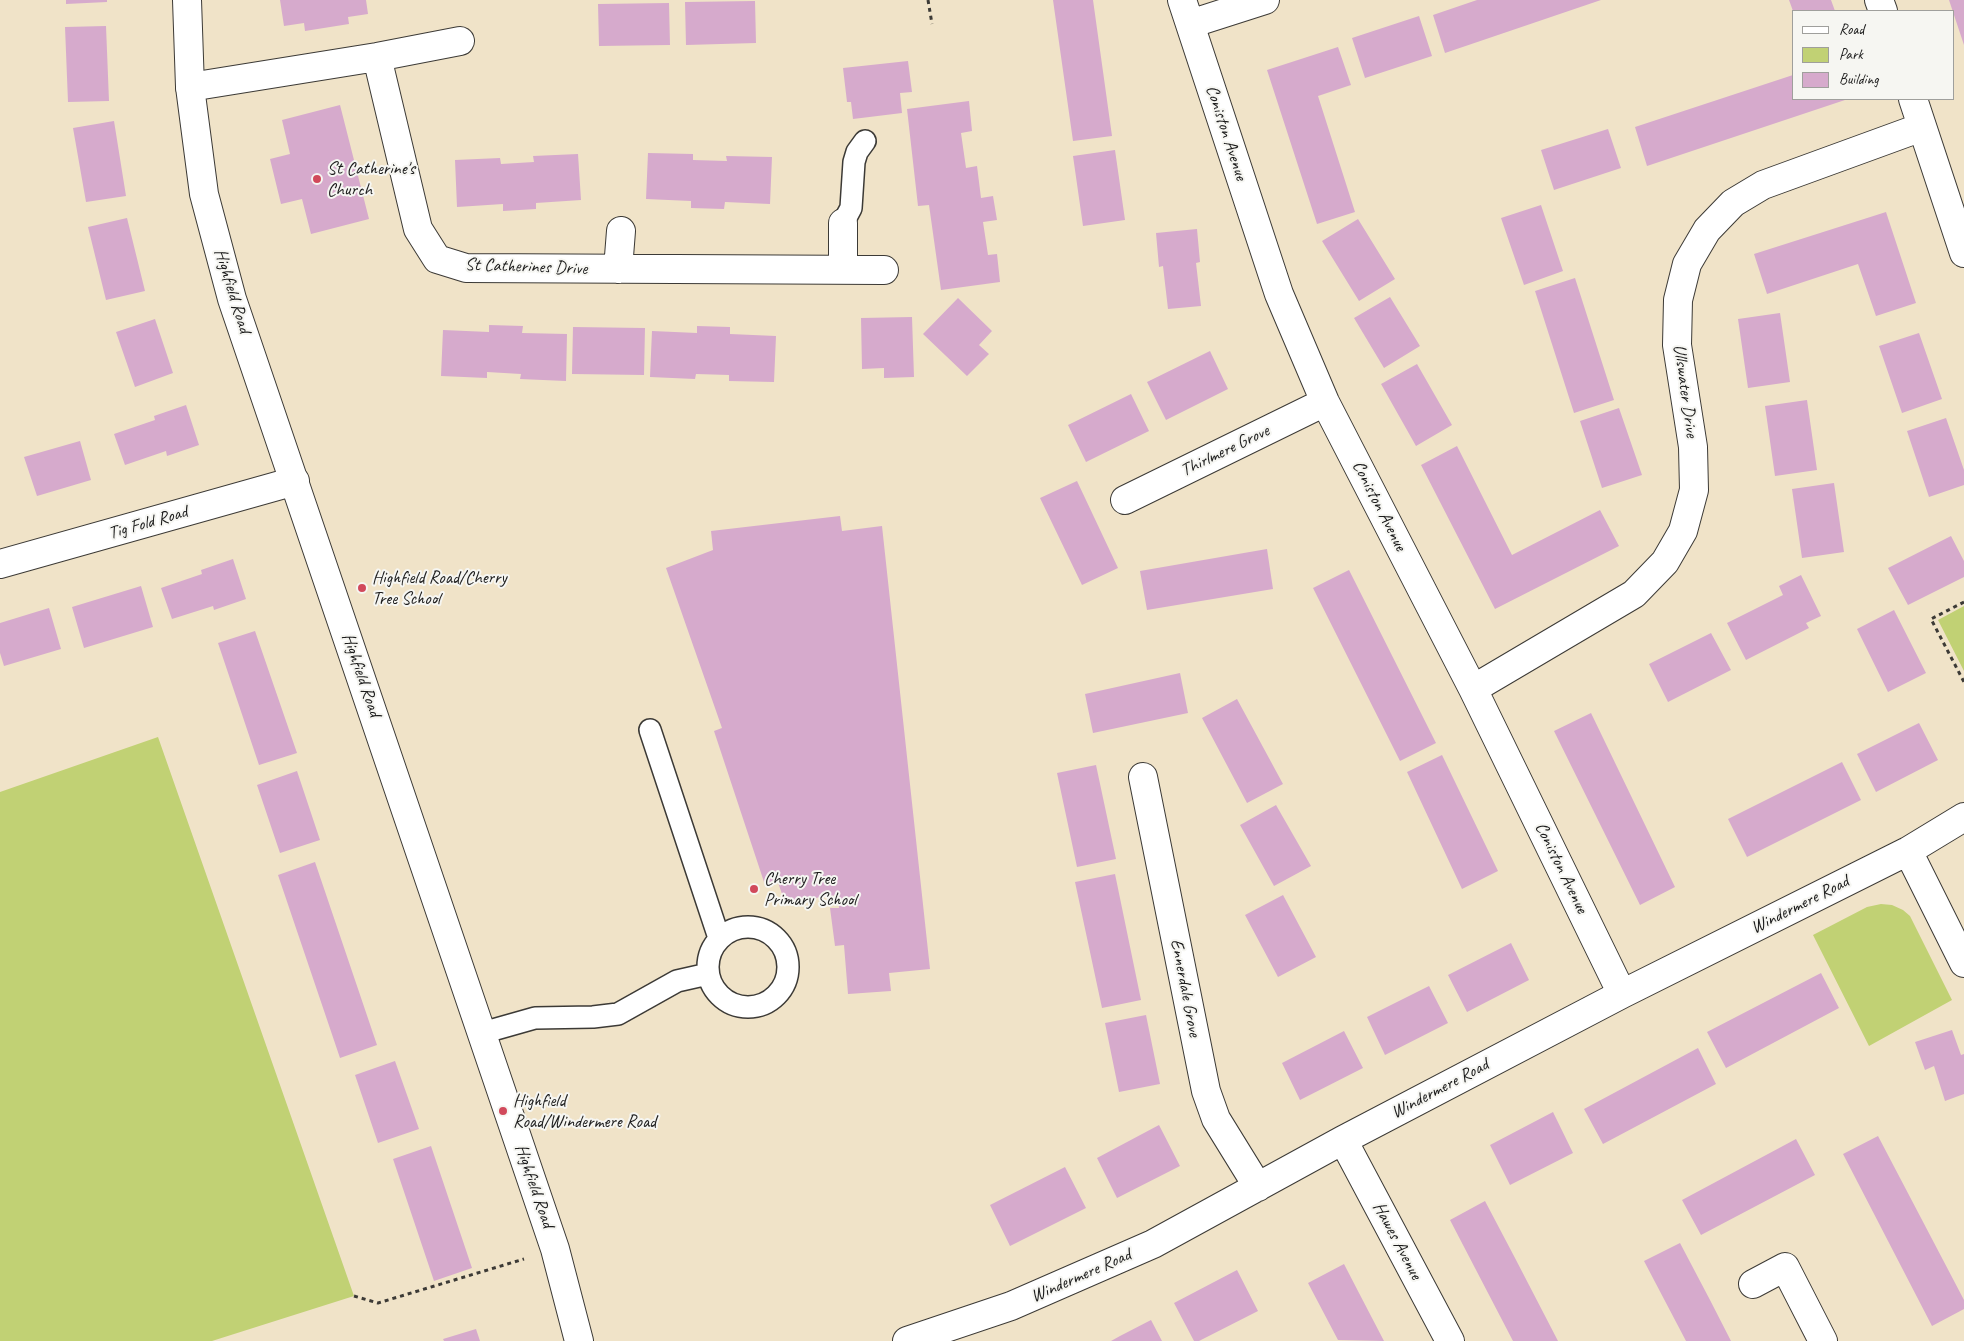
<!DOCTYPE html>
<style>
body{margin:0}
#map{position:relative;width:1964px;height:1341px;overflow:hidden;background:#f0e3c8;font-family:Caveat,sans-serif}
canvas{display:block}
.legend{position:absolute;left:1792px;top:10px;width:162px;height:90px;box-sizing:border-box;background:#f6f6f2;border:1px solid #9f9f9c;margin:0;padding:6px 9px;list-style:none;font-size:15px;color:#1c1c1c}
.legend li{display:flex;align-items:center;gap:10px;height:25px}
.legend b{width:25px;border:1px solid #9f9f9c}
</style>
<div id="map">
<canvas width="1964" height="1341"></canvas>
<ul class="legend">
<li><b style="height:6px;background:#fff"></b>Road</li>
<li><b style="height:14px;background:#c1d174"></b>Park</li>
<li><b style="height:14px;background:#d6aacc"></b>Building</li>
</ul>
</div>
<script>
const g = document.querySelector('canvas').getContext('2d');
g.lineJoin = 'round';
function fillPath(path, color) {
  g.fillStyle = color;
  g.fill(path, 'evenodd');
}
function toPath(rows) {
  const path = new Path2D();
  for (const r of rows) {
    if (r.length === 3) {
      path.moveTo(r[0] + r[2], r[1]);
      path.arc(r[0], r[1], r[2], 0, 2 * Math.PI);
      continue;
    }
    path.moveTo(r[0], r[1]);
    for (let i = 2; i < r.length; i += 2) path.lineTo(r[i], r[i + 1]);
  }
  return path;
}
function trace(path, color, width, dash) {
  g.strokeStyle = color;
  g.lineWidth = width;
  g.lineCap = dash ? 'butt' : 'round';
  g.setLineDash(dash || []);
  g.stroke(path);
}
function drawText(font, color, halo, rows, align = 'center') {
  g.font = font + ' Caveat,sans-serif';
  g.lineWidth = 4;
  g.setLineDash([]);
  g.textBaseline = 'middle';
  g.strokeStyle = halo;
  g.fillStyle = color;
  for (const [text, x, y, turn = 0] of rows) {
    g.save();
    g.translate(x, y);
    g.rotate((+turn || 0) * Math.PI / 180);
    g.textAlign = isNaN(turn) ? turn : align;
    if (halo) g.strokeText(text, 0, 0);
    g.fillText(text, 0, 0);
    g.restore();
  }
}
fillPath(toPath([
 [1964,606,1964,671,1938,620],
 [158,737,354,1296,212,1341,0,1341,0,792],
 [1881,904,1892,905,1903,910,1910,916,1952,1000,1869,1046,1813,935,1867,907]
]), '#c1d174');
fillPath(toPath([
 [66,0,107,0,107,2,66,4],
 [280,0,366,0,368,14,348,17,349,24,305,31,304,23,284,26],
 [1053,0,1093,0,1112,136,1073,141],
 [1477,0,1601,0,1445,53,1433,15],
 [1789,0,1831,0,1835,11,1793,11],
 [1949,0,1964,0,1964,45],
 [755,1,756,43,686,45,685,2],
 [669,3,670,45,599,46,598,4],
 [1419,16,1432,56,1365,78,1352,38],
 [106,26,109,101,68,102,65,27],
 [1338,47,1351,85,1318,96,1355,212,1317,224,1267,70],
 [908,61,912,92,900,93,902,113,853,119,851,102,847,102,843,68],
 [1793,75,1793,99,1848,99,1647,166,1635,127],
 [969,101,972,131,961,133,966,168,977,166,981,198,993,196,997,220,983,222,988,255,997,254,1000,282,941,290,929,205,918,206,907,109],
 [340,105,369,219,311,234,302,199,281,204,270,159,290,154,282,120],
 [114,121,126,196,86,202,73,128],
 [1608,129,1621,168,1554,190,1541,150],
 [1115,150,1125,220,1083,226,1073,156],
 [648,153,693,154,693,160,727,161,726,156,772,157,770,204,725,202,724,209,691,208,691,201,646,199],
 [578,154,581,200,536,203,536,209,503,211,503,204,457,207,455,160,500,158,501,164,534,162,533,156],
 [1541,205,1563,271,1524,285,1501,218],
 [1886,212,1916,303,1876,316,1858,264,1767,294,1754,254],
 [127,218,145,291,106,300,88,227],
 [1358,219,1395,279,1359,301,1322,241],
 [1197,229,1200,262,1196,263,1201,306,1168,309,1163,266,1159,267,1156,233],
 [1575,278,1614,400,1574,413,1535,291],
 [1390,297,1420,346,1384,368,1354,318],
 [958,298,992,331,979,345,989,354,967,376,923,334],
 [1780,313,1790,382,1748,388,1738,319],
 [912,317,914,377,884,378,884,368,862,369,861,318],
 [155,319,173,373,135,387,116,332],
 [489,325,523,326,522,333,567,334,566,381,520,379,521,374,487,372,487,378,441,376,443,330,489,332],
 [697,326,730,327,730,334,776,336,774,382,729,381,729,375,696,374,695,379,650,377,652,331,697,333],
 [573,327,645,328,644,375,572,374],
 [1919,333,1942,399,1902,413,1879,346],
 [1210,351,1228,389,1166,420,1147,382],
 [1417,364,1452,425,1416,446,1381,384],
 [1131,394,1149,431,1086,462,1068,425],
 [1807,400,1817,470,1775,476,1765,406],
 [186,405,199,445,167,456,166,451,125,465,114,434,155,420,154,416],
 [1619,408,1642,475,1602,488,1580,421],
 [1946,418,1964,470,1964,485,1929,497,1907,431],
 [80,441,91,480,37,496,24,457],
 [1457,446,1512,555,1600,510,1619,546,1495,609,1421,465],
 [1077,481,1118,568,1082,585,1040,498],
 [1834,483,1844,552,1802,558,1792,489],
 [840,516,842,531,882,526,930,969,889,973,891,991,848,994,844,945,835,946,830,908,839,908,838,895,785,902,777,880,765,885,714,731,722,728,666,568,713,550,711,531],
 [1951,536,1964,561,1964,577,1908,605,1888,568],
 [1267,549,1273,589,1147,610,1140,571],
 [233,559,246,599,214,610,213,606,172,619,161,588,202,574,201,570],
 [1349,570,1436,743,1400,761,1313,588],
 [1801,575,1821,616,1806,623,1809,628,1746,660,1727,623,1783,595,1779,586],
 [141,586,153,627,84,648,72,607],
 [49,608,61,649,4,666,0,653,0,623],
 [1894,610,1926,673,1888,692,1857,629],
 [255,631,297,753,259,765,218,643],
 [1711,633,1731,670,1668,702,1649,664],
 [1180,673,1188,713,1093,733,1085,694],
 [1237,699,1283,784,1247,803,1202,718],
 [1591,713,1675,887,1640,905,1554,731],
 [1919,723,1938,760,1876,792,1857,754],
 [1442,755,1498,871,1462,889,1407,772],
 [1842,762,1861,800,1747,857,1728,819],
 [1096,765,1116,859,1077,867,1057,773],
 [297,771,320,840,280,853,257,785],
 [1276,805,1311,866,1274,886,1240,825],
 [315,862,377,1045,340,1058,278,875],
 [1115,874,1141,1000,1102,1008,1075,882],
 [1283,895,1316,957,1278,977,1245,915],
 [1511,943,1529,980,1467,1012,1448,975],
 [1821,973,1839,1008,1726,1068,1707,1032],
 [1429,986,1448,1023,1385,1055,1367,1017],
 [1146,1015,1160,1084,1119,1092,1105,1023],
 [1952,1030,1961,1055,1964,1054,1964,1094,1945,1101,1934,1066,1925,1070,1915,1042],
 [1344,1031,1363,1068,1300,1100,1282,1063],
 [1698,1048,1716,1084,1603,1144,1584,1109],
 [395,1061,419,1129,378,1143,355,1075],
 [1553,1112,1573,1153,1510,1185,1490,1145],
 [1159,1125,1180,1166,1117,1198,1097,1158],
 [1878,1136,1964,1300,1964,1309,1932,1326,1843,1154],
 [1796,1139,1815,1175,1701,1235,1682,1200],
 [431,1146,472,1268,434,1281,393,1159],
 [1065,1167,1086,1208,1010,1246,990,1205],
 [1485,1201,1515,1258,1558,1341,1513,1341,1450,1220],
 [1680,1243,1710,1300,1731,1341,1686,1341,1644,1261],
 [1344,1264,1359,1293,1384,1341,1338,1340,1308,1283],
 [1237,1270,1258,1311,1199,1341,1194,1341,1174,1303],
 [1151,1320,1162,1341,1111,1341,1120,1336],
 [476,1329,480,1341,444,1341,443,1339]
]), '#d6aacc');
const lane = toPath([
 [843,223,851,208,854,162,857,152,865,141],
 [650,730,719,938],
 [748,967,40],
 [482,1033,535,1018,593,1017,618,1014,677,981,708,974]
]);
const street = toPath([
 [1182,0,1279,294,1325,402,1473,689,1622,994],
 [1879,0,1883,11],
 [1190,24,1265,0],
 [377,57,418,229,437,259,466,268,884,270],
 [190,87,377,57,460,41],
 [1913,99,1964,253],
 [843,223,843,270],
 [618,269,621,231],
 [1125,500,1325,402],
 [0,564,295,481],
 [1473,689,1634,594,1665,562,1683,531,1694,490,1693,447,1677,345,1678,300,1687,264,1707,230,1733,203,1763,185,1922,127],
 [1143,777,1206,1091,1216,1119,1258,1187],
 [1908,851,1964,963],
 [1343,1140,1450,1341],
 [1753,1284,1785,1267,1823,1341],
 [907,1341,1011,1306,1153,1244,1343,1140,1622,994,1908,851,1964,817]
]);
const secondary = toPath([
 [187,0,190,87,204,194,232,299,555,1249,579,1341]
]);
trace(lane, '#3c3a36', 24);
trace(street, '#3c3a36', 30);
trace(secondary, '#3c3a36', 30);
trace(toPath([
 [928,0,932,24],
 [1964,602,1931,619,1964,682],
 [354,1296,378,1303,524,1259]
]), '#3c3a36', 3, [4, 4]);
trace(lane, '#fff', 21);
trace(street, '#fff', 28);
trace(secondary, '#fff', 28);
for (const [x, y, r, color] of [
 [317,179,5,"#d1495b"],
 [362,588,5,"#d1495b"],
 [754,889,5,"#d1495b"],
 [503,1111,5,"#d1495b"]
]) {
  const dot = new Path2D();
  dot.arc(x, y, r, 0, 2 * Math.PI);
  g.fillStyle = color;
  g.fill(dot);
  trace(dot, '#f6f6f2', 2);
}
drawText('18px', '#1c1c1c', '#f6f6f2', [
 ["Coniston Avenue",1226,133,72],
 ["St Catherines Drive",526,267,2],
 ["Highfield Road",232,291,73],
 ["Ullswater Drive",1685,391,82],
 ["Thirlmere Grove",1225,451,-26],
 ["Coniston Avenue",1379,506,63],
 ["Tig Fold Road",148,523,-16],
 ["Highfield Road",361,675,71],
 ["Coniston Avenue",1561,868,64],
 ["Windermere Road",1800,905,-27],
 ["Ennerdale Grove",1185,988,79],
 ["Windermere Road",1440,1089,-28],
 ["Highfield Road",534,1186,71],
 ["Hawes Avenue",1397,1241,62],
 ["Windermere Road",1081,1276,-24]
]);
drawText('18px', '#1c1c1c', '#f6f6f2', [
 ["St Catherine's",327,169],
 ["Church",327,190],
 ["Highfield Road/Cherry",372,578],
 ["Tree School",372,599],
 ["Cherry Tree",764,879],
 ["Primary School",764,900],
 ["Highfield",513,1101],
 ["Road/Windermere Road",513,1122]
], 'left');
</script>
